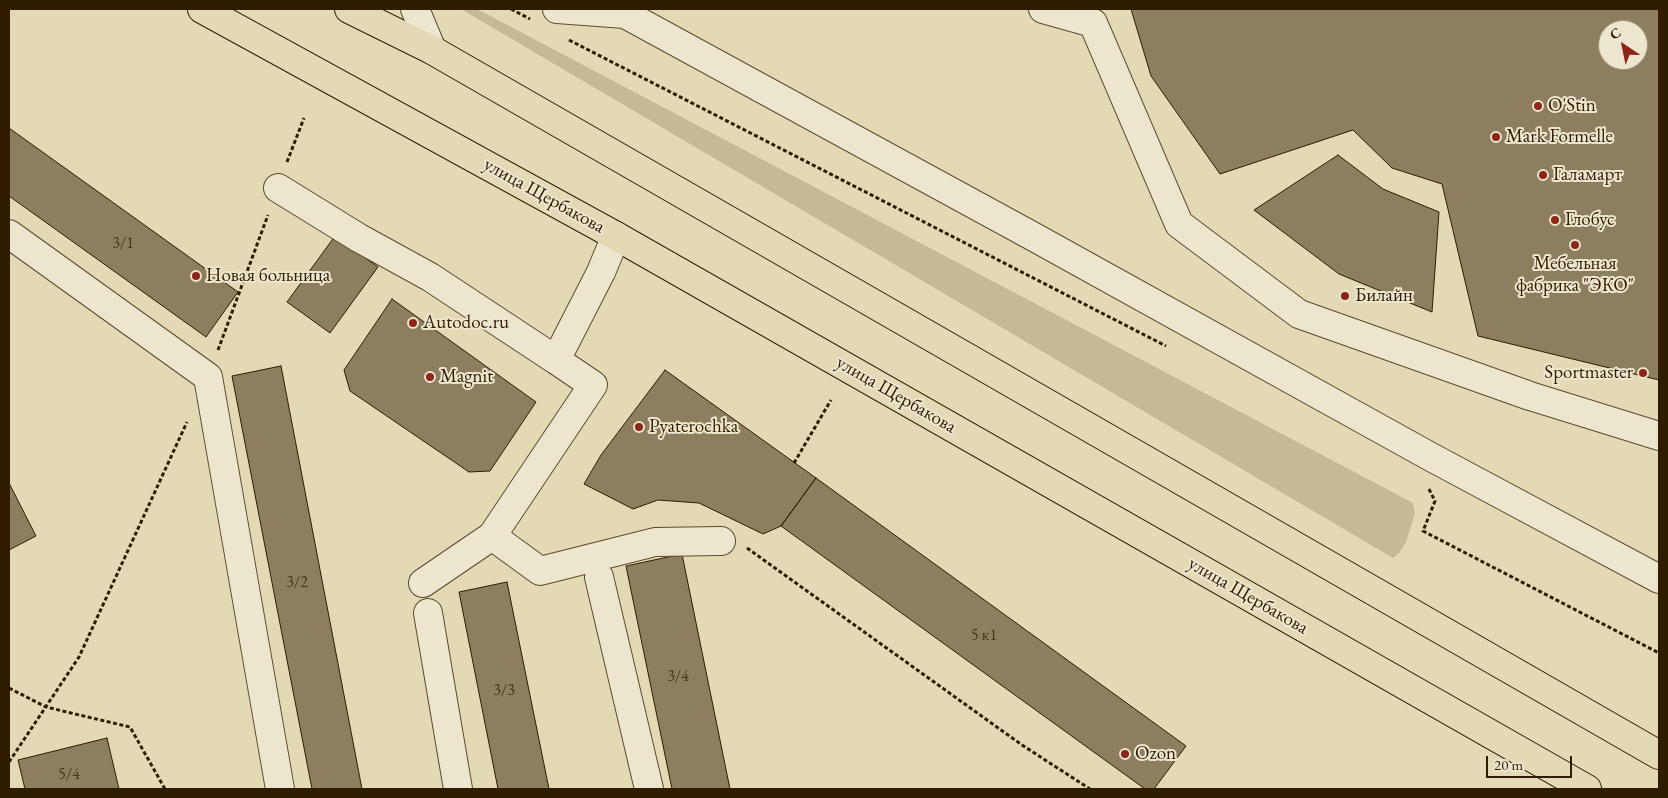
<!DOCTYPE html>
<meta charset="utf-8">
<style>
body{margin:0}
#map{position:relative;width:1668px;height:798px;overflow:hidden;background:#e3d9b5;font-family:"EB Garamond",serif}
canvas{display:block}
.frame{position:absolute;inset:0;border:10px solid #301c01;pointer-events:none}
.north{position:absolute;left:1598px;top:20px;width:50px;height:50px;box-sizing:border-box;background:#ede6cf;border:1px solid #a1957d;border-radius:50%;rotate:326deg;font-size:14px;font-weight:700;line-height:20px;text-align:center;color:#301c01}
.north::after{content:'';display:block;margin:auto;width:18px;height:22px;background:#8f2418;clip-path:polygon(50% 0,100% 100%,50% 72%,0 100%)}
.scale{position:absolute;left:1486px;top:756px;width:86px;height:22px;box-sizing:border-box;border:2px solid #301c01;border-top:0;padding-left:6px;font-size:15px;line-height:18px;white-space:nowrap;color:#301c01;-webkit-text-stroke:4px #ede6cf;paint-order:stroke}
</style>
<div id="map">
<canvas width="1668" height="798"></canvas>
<div class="frame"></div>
<div class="north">С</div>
<div class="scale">20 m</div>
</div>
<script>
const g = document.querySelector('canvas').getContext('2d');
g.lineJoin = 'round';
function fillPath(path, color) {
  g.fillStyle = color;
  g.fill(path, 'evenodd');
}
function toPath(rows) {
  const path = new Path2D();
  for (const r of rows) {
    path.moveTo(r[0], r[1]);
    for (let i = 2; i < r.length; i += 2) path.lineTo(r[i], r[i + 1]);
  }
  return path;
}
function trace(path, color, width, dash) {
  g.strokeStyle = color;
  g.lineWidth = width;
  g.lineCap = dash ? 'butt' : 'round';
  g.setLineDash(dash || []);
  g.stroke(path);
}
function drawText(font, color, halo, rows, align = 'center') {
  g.font = font + ' "EB Garamond",serif';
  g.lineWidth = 4;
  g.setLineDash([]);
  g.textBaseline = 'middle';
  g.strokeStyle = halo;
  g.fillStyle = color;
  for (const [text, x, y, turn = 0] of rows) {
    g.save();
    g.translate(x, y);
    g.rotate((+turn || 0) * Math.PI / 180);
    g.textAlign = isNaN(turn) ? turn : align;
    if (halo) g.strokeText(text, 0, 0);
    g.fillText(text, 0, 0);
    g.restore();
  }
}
fillPath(toPath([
 [461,9,477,9,1413,503,1415,513,1406,542,1399,553,1393,558]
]), '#c5b996');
const building = toPath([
 [1131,9,1659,9,1659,380,1478,336,1442,184,1392,168,1353,130,1220,174,1151,76,1131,9],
 [1608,30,1638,30,1638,60,1608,60,1608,30],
 [9,128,238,292,206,337,9,196,9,128],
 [1338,155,1383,189,1439,212,1432,312,1339,274,1254,210,1338,155],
 [335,236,378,267,330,333,287,302,335,236],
 [392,299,536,402,490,471,469,472,350,391,344,370,392,299],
 [281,366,362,789,312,789,232,376,281,366],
 [665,370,816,478,781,526,763,534,699,503,658,500,633,509,584,484,601,455,665,370],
 [816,478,1186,746,1154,789,1145,789,781,526,816,478],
 [9,483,36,536,9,550,9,483],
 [682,554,730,789,672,789,626,566,682,554],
 [507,582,549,789,498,789,459,592,507,582],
 [107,738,119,789,25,789,18,760,107,738]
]);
fillPath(building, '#8d7e5f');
trace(building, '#301c01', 1);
const minor = toPath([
 [415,9,432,50],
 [557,9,625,14,1034,237,1431,457,1659,579],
 [1043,9,1093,23,1179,224,1299,314,1530,396,1659,436],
 [278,188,359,238,430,277,556,360,601,272,616,236],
 [9,234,208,377,280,789],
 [492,536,540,571,655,542,721,541],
 [599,577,649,789],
 [423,583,492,536,593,385,556,360],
 [428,613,458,789]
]);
const major = toPath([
 [202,9,616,236,1587,789],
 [349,9,432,50,1659,755]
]);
trace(minor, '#5d4b2e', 30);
trace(major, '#301c01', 30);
trace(toPath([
 [511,9,530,19],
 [569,40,1166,346],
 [287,162,304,118],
 [218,350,268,215],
 [794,463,831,400],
 [1429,489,1435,501,1423,531,1659,653],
 [747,548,1022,745,1090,789],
 [9,688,46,707,130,727,165,789],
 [9,762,79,657,187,422]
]), '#301c01', 3, [4, 2.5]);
trace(minor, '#ede6cf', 28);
trace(major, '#e3d9b5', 28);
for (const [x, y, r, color] of [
 [1538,106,5,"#8f2418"],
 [1496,137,5,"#8f2418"],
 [1543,175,5,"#8f2418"],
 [1555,220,5,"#8f2418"],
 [1575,245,5,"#8f2418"],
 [196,276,5,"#8f2418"],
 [1345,296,5,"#8f2418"],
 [413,323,5,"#8f2418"],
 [1643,373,5,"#8f2418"],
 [430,377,5,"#8f2418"],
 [639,427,5,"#8f2418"],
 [1125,754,5,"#8f2418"]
]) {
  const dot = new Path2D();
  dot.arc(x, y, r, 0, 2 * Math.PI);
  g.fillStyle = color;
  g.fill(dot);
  trace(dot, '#ede6cf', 2);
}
drawText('16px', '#473418', null, [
 ["3/1",123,244],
 ["3/2",297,583],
 ["5 к1",984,636],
 ["3/4",678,677],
 ["3/3",504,691],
 ["5/4",69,775]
]);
drawText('19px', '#301c01', '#ede6cf', [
 ["O'Stin",1548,106],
 ["Mark Formelle",1506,137],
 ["Галамарт",1553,175],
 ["Глобус",1565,220],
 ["Мебельная",1575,264,"center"],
 ["фабрика \"ЭКО\"",1575,286,"center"],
 ["Новая больница",206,276],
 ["Билайн",1355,296],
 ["Autodoc.ru",423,323],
 ["Sportmaster",1633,373,"right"],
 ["Magnit",440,377],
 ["Pyaterochka",649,427],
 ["Ozon",1135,754]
], 'left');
drawText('19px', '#301c01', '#ede6cf', [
 ["улица Щербакова",544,196,29],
 ["улица Щербакова",896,395,30],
 ["улица Щербакова",1248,596,30]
]);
</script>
